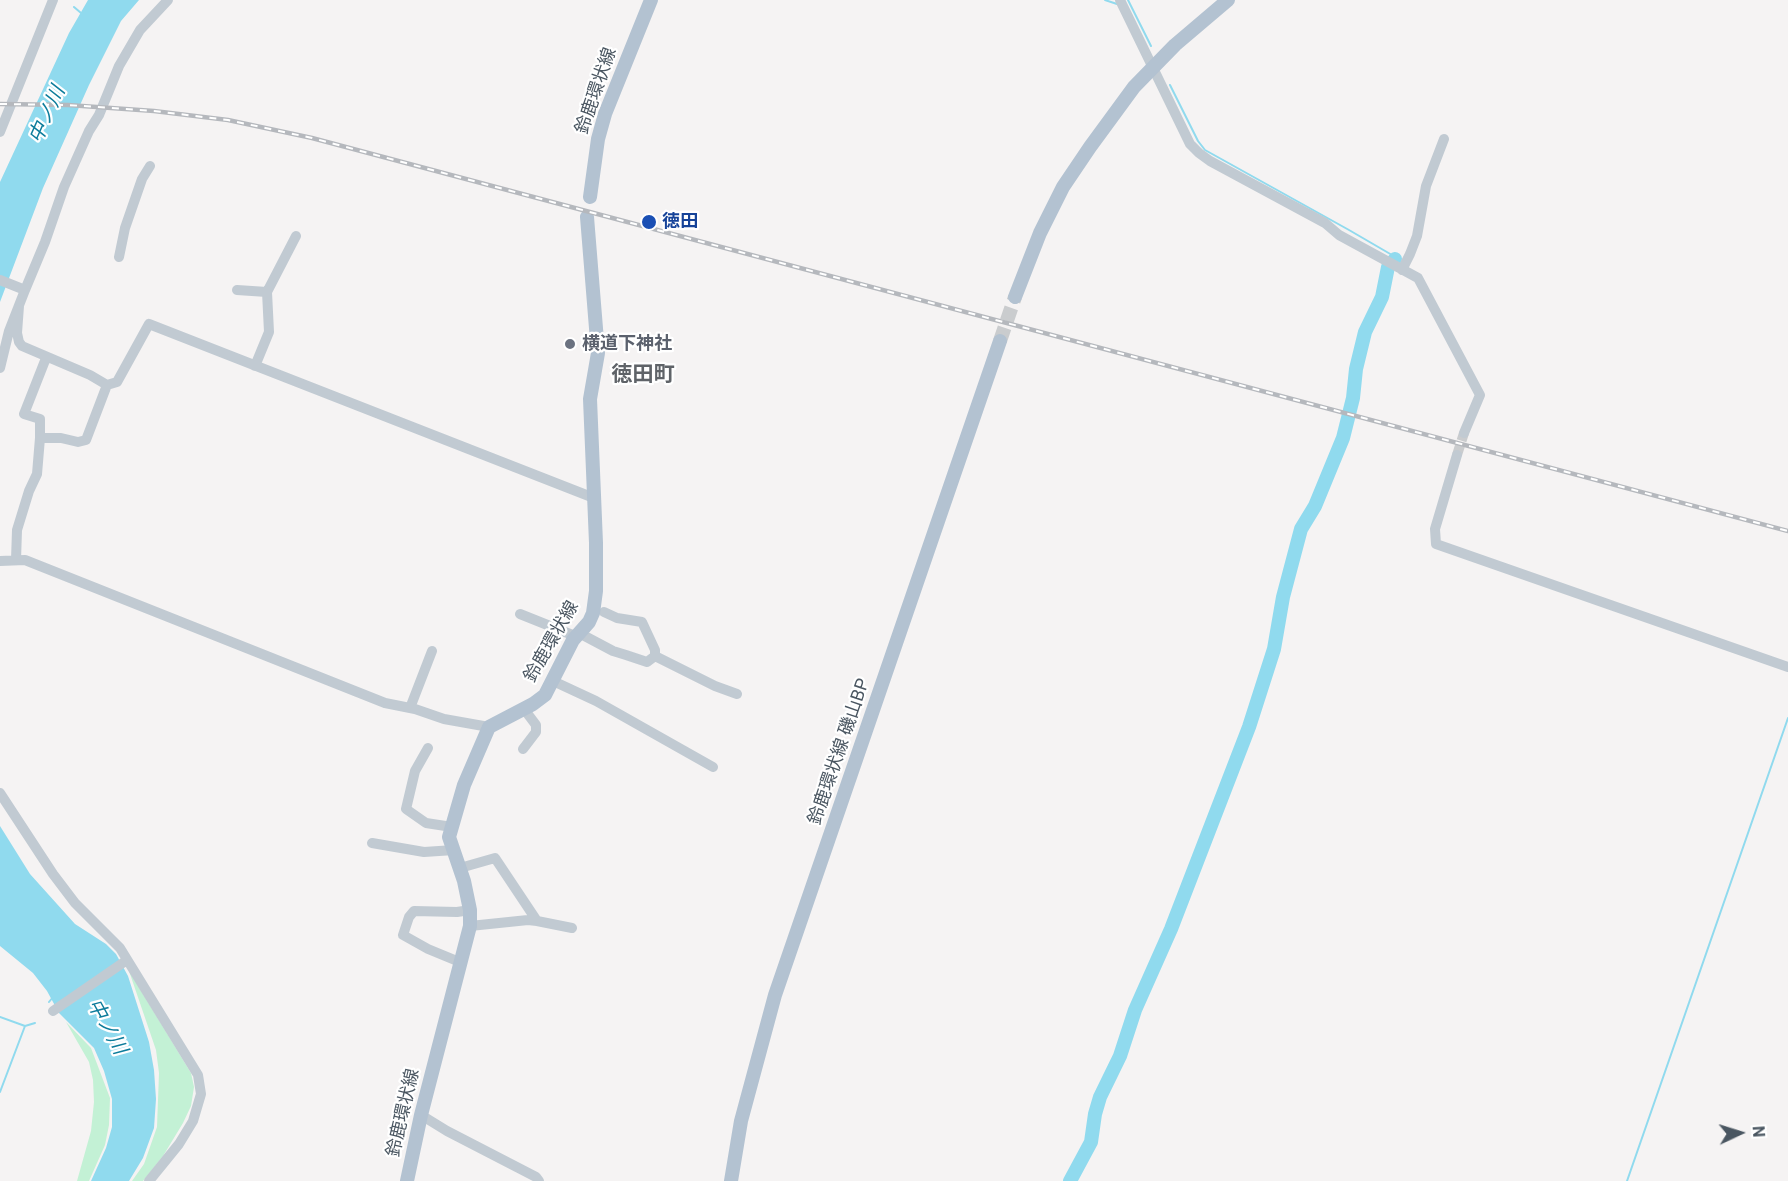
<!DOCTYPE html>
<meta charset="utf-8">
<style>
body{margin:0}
#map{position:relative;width:1788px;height:1181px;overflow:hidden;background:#f5f3f3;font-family:Roboto,sans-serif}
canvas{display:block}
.north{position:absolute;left:1710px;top:1103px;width:60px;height:60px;-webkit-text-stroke:4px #fff;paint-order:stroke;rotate:86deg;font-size:16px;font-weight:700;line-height:24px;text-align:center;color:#4a5661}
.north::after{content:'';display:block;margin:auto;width:21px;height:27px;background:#4a5661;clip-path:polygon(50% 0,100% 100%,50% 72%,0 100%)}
</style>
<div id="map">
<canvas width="1788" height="1181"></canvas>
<div class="north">N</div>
</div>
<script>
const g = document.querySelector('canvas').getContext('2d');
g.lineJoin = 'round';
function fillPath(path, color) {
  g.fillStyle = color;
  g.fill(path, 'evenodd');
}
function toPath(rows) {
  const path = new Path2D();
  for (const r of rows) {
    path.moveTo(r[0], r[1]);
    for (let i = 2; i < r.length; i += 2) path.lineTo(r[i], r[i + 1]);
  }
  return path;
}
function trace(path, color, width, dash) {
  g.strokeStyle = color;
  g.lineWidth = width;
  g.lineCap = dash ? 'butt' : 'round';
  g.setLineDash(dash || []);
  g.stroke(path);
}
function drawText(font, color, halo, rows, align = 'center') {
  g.font = font + ' Roboto,"Noto Sans JP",sans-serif';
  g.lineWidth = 4.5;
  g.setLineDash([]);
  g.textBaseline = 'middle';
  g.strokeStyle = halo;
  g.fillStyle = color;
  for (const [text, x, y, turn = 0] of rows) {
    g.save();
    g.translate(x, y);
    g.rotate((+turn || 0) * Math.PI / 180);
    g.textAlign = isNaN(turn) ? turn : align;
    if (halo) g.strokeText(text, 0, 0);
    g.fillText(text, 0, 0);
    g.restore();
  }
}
fillPath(toPath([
 [129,971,191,1073,194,1087,191,1106,183,1123,163,1156,143,1181,132,1181,144,1164,157,1127,159,1073,156,1050],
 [66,1022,91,1048,110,1098,109,1125,105,1145,89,1181,77,1181,91,1131,94,1102,93,1080,89,1062]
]), '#c3f1d5');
fillPath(toPath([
 [88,0,139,0,121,21,89,85,43,188,0,302,0,182,69,33],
 [0,826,30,874,75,924,106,944,116,954,128,976,149,1042,154,1070,156,1099,154,1128,143,1158,129,1181,91,1181,106,1148,112,1127,112,1099,104,1071,94,1048,59,1013,47,991,33,973,0,946]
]), '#90daee');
trace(toPath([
 [1105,0,1117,4],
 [1128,0,1151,46],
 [74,7,81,13],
 [1170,85,1198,141,1205,150,1349,230,1392,255,1395,259],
 [49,1002,53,997],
 [0,1017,25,1026,35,1023],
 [0,1092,25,1026],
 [1627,1181,1788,718]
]), '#90daee', 2);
trace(toPath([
 [1070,1181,1091,1142,1095,1114,1100,1097,1120,1056,1135,1010,1171,929,1249,727,1274,649,1283,597,1301,529,1315,506,1343,438,1353,398,1356,369,1365,332,1382,297,1388,267,1395,259]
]), '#90daee', 14);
trace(toPath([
 [1457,455,1464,433]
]), '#caccce', 10, [10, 5]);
trace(toPath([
 [1000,341,1015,297]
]), '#caccce', 14, [14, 7]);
trace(toPath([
 [1120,0,1190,144,1199,153,1210,161,1325,223,1339,235,1418,278,1480,395,1464,433],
 [0,132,53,0],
 [119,257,125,228,142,179,150,166],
 [1402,270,1410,254,1417,236,1426,186,1444,139],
 [0,280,25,290,9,331,0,368],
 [25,290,45,242,64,187,89,131,99,115,119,66,140,30,168,0],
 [237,290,267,292],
 [19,306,17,333,19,342,22,346,90,375,107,385,117,382,149,324,594,498],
 [255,366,269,332,267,292,296,236],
 [40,438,40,419,24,414,46,358],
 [1457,455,1435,529,1436,544,1788,667],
 [16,560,17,530,29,491,37,474,40,438,61,438,78,442,86,440,107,385],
 [0,561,25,560,385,703,415,709,444,719,489,727],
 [604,612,617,618,642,622,655,650,655,656],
 [520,614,575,636],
 [579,633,613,651,626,655,647,662,655,656,715,686,737,694],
 [553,681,596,701,713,767],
 [410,708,432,651],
 [428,748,415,771,406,809,426,823,452,827],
 [523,749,536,732,536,725,524,709],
 [0,793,53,874,75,903,120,948,198,1075,201,1094,193,1121,179,1144,149,1181],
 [372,843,424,852,454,850],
 [460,868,495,858,537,921,572,928],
 [470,926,528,920,537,921],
 [462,963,428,949,403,935,409,917,414,911,457,912,470,910],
 [53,1011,127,960],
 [421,1115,447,1131,536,1177,539,1181]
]), '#c1cad2', 10);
trace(toPath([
 [590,197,598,139,605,114,651,0],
 [1015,297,1040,233,1063,187,1090,147,1134,87,1175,45,1228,0],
 [407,1181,421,1115,470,926,470,910,464,881,449,837,464,785,489,727,533,704,545,695,573,640,589,622,593,613,596,591,596,543,590,399,598,353,587,217],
 [731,1181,741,1121,775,995,1000,341]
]), '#b3c2d1', 14);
const rail = toPath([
 [0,104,68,105,154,111,228,120,312,138,1788,531]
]);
trace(rail, '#b5b8bd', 4.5);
trace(rail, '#fff', 2, [7]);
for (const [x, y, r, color] of [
 [649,222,8,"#1a4fb4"],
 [570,344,6,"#6b7280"]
]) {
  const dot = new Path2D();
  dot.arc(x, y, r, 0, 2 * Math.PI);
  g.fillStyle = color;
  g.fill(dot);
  trace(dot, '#fff', 2);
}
drawText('18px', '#4a5661', '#fff', [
 ["鈴鹿環状線",597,91,-71],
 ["鈴鹿環状線",552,642,-60],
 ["鈴鹿環状線 磯山BP",840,752,-71],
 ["鈴鹿環状線",404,1113,-77]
]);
drawText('bold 18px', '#164399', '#fff', [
 ["徳田",662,222]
], 'left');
drawText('bold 18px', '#5b616d', '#fff', [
 ["横道下神社",582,344]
], 'left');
drawText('italic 20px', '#0c7c9b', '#fff', [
 ["中ノ川",48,115,-66],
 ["中ノ川",106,1027,61]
]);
drawText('bold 21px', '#5f6368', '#fff', [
 ["徳田町",643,376]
]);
</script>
